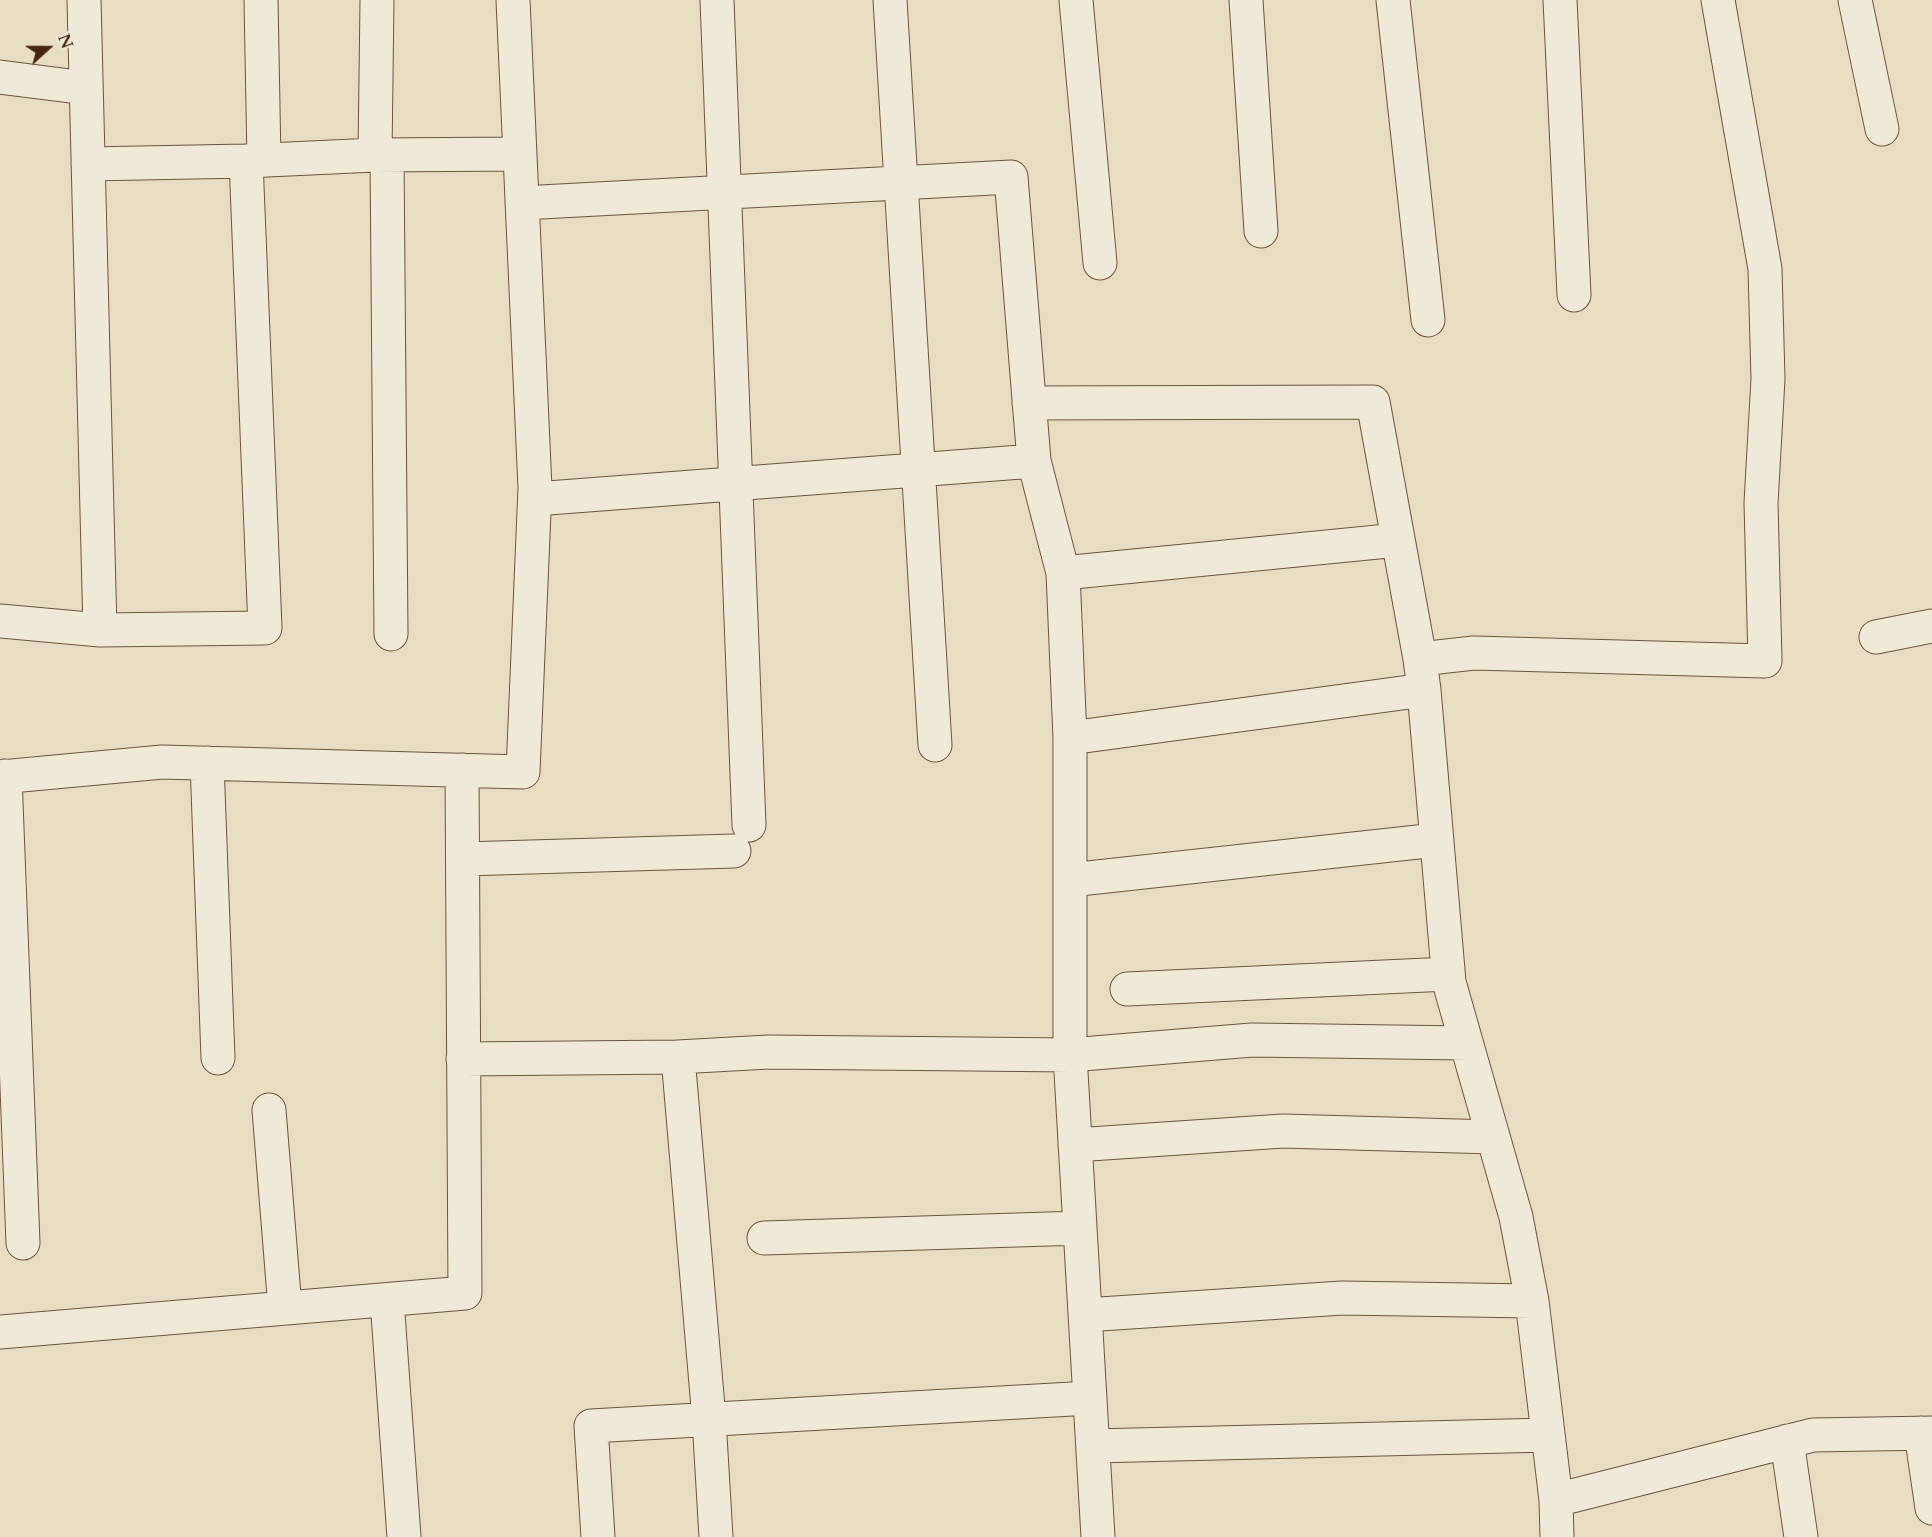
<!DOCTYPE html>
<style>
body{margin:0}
#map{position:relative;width:1932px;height:1537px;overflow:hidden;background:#e7ddc3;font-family:Cardo,serif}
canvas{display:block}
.north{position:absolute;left:18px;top:18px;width:60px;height:60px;-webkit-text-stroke:4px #efe9d8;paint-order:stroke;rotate:69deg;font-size:16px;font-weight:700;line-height:24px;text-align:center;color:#462610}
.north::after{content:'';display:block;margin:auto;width:21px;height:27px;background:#462610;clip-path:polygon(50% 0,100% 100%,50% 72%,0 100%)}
</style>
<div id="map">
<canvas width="1932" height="1537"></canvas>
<div class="north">N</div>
</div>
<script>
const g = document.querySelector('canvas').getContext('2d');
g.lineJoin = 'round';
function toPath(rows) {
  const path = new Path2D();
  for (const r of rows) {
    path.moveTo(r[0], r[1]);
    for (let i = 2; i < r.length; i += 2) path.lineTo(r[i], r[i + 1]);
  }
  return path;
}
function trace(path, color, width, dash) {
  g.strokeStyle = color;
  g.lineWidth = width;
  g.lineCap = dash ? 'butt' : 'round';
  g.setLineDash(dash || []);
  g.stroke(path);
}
const street = toPath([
 [84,0,100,630],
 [261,0,264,160],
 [377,0,375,155,520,154],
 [717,0,749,825],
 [890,0,935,745],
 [1076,0,1100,263],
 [1246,0,1261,231],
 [1393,0,1428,320],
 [1560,0,1574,295],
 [1855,0,1882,129],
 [0,77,86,88],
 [387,155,391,634],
 [246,161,375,155],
 [522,203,1011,177,1034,461,1063,573,1070,738,1070,1055,1098,1537],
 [1029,403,1373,402,1420,659],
 [535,499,1034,461],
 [1063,573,1398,540],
 [0,621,100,630,265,628,246,161,88,164],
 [1876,637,1932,626],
 [1424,690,1449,982,1516,1217,1532,1301,1556,1500,1557,1537],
 [1070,738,1424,690,1420,659,1474,653,1765,661,1761,503,1768,379,1765,269,1718,0],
 [207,763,218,1058],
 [5,776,23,1243],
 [0,777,162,762,523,772,535,488,513,0],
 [463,859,734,851],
 [1070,880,1436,840],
 [1127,989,1448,974],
 [678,1057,709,1419,716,1537],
 [463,1059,678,1057,768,1052,1070,1055,1252,1040,1466,1043],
 [269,1110,285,1308],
 [1075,1145,1283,1131,1493,1137],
 [764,1238,1080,1228],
 [387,1300,404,1537],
 [1085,1315,1342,1298,1532,1301],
 [0,1332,465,1293,462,770],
 [1921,1433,1932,1508],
 [1787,1441,1801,1537],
 [1093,1446,1548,1435],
 [1556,1500,1813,1435,1932,1433],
 [598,1537,591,1426,1090,1398]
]);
trace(street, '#6e543d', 35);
trace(street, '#efe9d8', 33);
</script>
